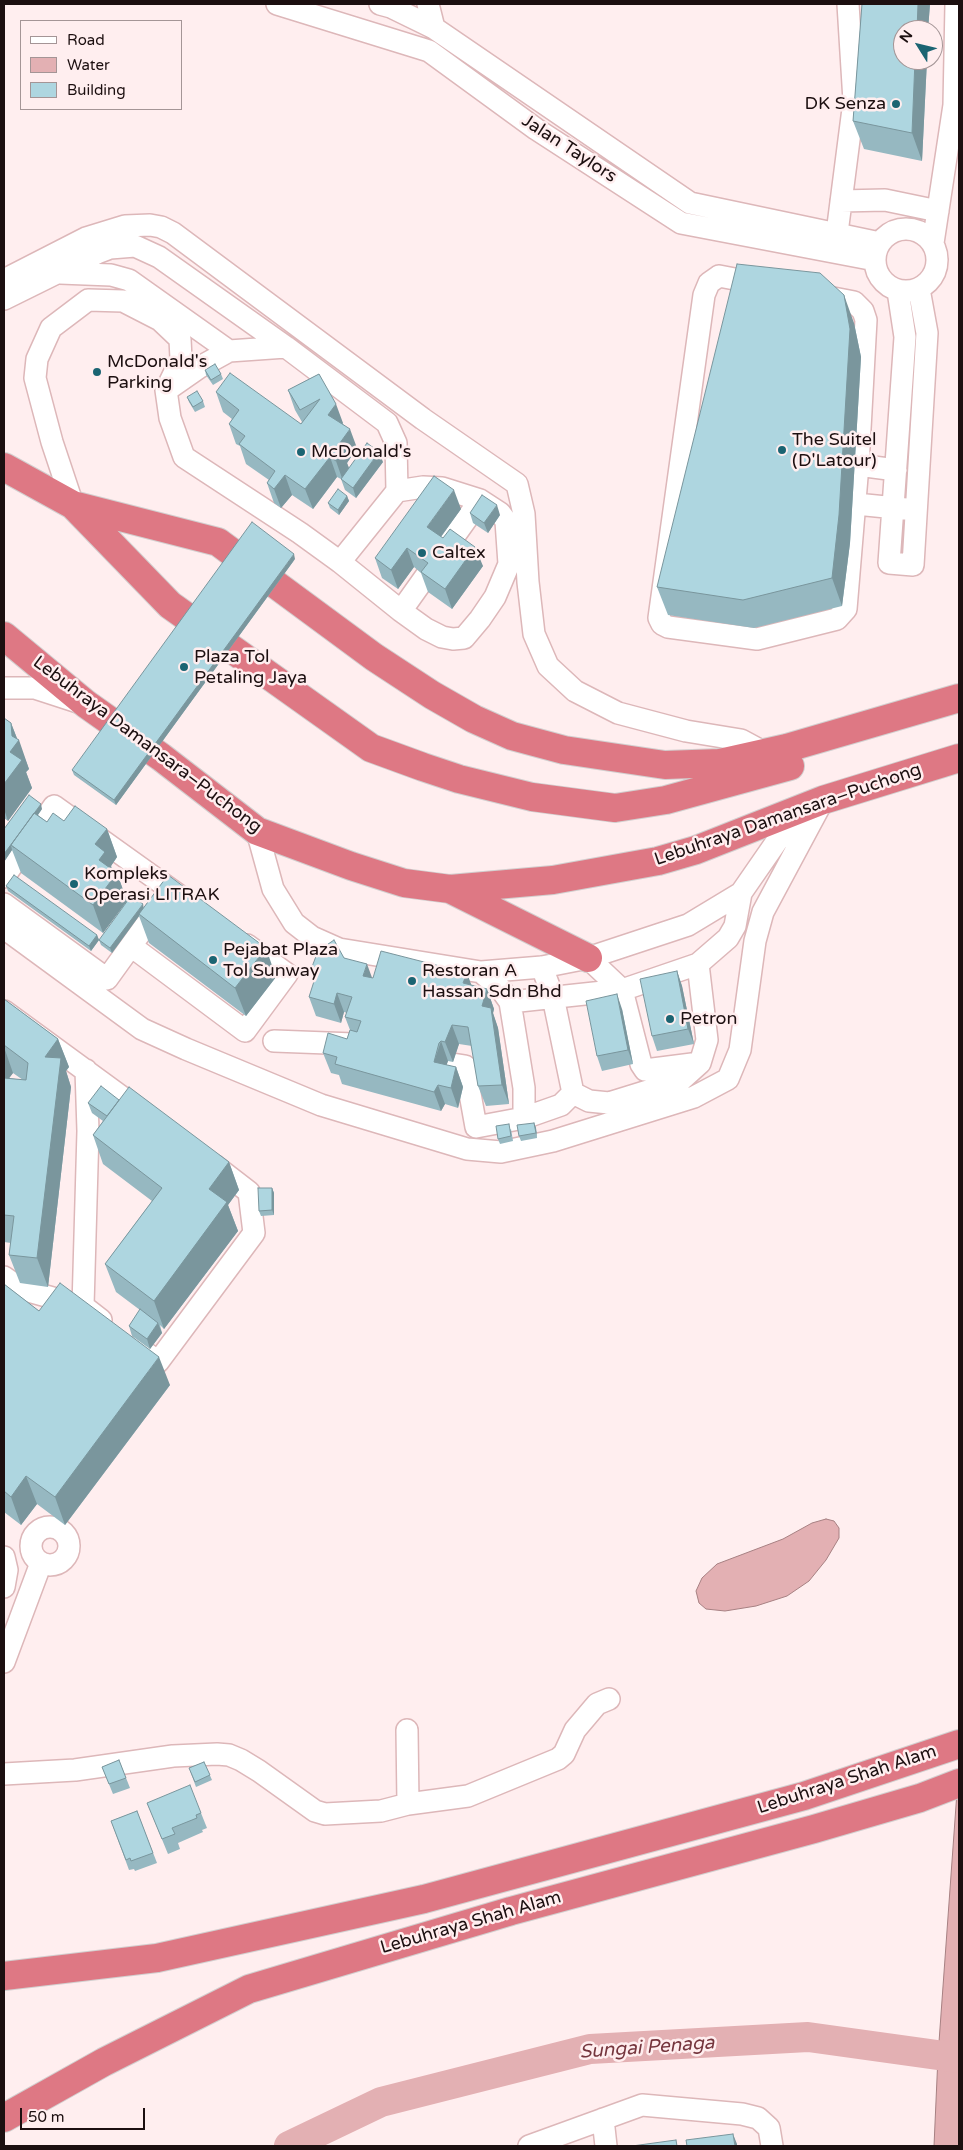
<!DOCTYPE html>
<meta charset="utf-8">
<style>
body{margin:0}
#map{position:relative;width:963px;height:2150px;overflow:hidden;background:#ffeeef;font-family:"Varela Round",sans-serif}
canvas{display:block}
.frame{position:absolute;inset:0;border:5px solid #1c0f10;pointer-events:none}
.legend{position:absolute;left:20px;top:20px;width:162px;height:90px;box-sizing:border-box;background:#ffeeef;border:1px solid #a49596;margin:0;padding:6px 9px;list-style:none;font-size:15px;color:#1c0f10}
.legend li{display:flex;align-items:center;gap:10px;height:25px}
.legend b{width:25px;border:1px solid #a49596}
.north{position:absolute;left:893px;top:20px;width:50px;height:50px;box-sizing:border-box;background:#ffeeef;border:1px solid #a49596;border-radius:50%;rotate:306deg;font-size:14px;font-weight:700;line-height:20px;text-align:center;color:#1c0f10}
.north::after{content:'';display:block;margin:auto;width:18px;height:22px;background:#1b6472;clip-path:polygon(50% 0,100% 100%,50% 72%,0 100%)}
.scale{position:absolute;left:20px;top:2108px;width:125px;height:22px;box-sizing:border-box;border:2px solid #1c0f10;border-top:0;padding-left:6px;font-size:15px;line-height:18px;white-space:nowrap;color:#1c0f10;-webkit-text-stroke:4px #ffeeef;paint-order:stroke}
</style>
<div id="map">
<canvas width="963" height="2150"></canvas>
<div class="frame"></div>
<ul class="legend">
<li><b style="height:6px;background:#fff"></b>Road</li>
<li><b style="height:14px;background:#e3b0b3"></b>Water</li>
<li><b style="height:14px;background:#aed6e0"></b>Building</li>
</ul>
<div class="north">N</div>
<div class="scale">50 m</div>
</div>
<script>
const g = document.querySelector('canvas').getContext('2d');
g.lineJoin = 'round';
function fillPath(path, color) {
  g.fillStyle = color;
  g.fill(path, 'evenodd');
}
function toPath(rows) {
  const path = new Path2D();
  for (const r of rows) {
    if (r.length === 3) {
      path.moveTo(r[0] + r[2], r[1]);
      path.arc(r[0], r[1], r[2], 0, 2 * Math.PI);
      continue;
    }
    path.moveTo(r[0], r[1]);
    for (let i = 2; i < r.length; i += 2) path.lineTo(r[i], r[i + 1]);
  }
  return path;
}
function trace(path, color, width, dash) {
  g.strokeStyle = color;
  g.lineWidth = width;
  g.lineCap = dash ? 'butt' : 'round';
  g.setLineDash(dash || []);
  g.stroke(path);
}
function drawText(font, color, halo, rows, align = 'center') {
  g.font = font + ' "Varela Round",sans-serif';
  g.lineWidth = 5;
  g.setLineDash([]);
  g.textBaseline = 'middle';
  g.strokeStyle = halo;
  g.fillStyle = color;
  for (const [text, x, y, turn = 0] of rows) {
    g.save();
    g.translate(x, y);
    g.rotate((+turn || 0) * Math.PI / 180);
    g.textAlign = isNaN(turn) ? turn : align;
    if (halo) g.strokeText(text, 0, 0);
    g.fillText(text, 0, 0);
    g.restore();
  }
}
const water = toPath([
 [826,1519,834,1521,839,1528,839,1538,826,1560,809,1581,787,1596,756,1606,725,1611,706,1609,699,1603,696,1591,702,1578,717,1564,783,1539,812,1523,826,1519],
 [959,1764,959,2146,934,2146,938,2056,959,1764]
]);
fillPath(water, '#e3b0b3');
trace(water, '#a78082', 1);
trace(toPath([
 [289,2146,381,2102,590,2049,808,2037,959,2058]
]), '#e3b0b3', 30);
const minor = toPath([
 [277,4,429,51,536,129,681,223,875,260],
 [380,4,391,7,434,28,690,203,880,243],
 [428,4,434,28],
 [841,201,885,200,938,211],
 [906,260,31],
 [837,233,854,101,848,4],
 [933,243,954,105,956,4],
 [60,273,111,275,129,280,229,351],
 [719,276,854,302,863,311,866,320,858,465,846,609,837,619,757,639,668,627,662,624,659,618,704,295,709,283,719,276],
 [4,280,86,238,125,226,150,225,161,227,173,233,423,419,517,484,524,514,528,582,534,634,548,666,575,691,618,713,686,731,741,740,767,754],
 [898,291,905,337,889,563,913,565,927,333,919,289],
 [4,299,97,253,110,248,135,246,159,257,286,347,387,423,396,443,397,491,340,562,300,533,184,457,170,418,166,390,181,359,180,339,160,320,123,301,88,300,51,328,37,359,35,378,52,442,73,505],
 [167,390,200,367,229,351,286,347],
 [858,465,896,470],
 [856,504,906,509],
 [340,562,401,611,480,500,442,488,423,487,397,491],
 [401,611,426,629,442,637,453,639,464,638,480,619,495,597,509,564,506,521,500,513,480,500],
 [4,688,35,688,78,702],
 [257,831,273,889,294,923,312,937,339,949,481,972,542,967,588,958,688,925,741,893,777,841,807,807],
 [4,877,54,806,184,899],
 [4,904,107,979,161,904],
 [4,928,142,1029,186,1049,321,1105,467,1149,501,1152,553,1141,694,1097,728,1079,740,1050,755,941,763,912,823,800],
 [131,946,245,1031,287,974,247,945],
 [588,958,622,990,641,1064,645,1070,700,1063],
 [481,972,500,988,510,1002,524,1088,524,1118,561,1105,573,1093,553,997,542,967],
 [510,1002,622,990,698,964,728,938,735,926,741,893],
 [4,1011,145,1114],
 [274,1041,354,1044],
 [446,1063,465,1066,476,1127,524,1118],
 [86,1070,88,1131,83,1306,101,1320],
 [573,1093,589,1101,609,1103,680,1081,700,1063,707,1040,698,964],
 [4,1277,21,1289,78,1305],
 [138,1347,158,1362,254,1233,249,1192,214,1165],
 [50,1546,19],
 [4,1557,7,1570,4,1587],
 [4,1662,41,1563],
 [4,1774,75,1770,173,1756,217,1754,229,1755,241,1760,259,1771,315,1811,325,1814,381,1811,408,1804,407,1730],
 [408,1804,468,1796,558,1759,564,1754,575,1730,597,1704,609,1699],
 [603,2119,606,2146],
 [529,2146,642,2105,742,2114,758,2118,769,2128,772,2146]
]);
const highway = toPath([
 [4,467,73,505,218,542,374,657,432,695,474,719,512,736,564,750,665,765,720,763,787,748,959,698],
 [73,505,170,605,371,748,423,767,459,779,532,797,615,808,666,800,790,766],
 [4,636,86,704,161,757,257,831,351,866,404,883,450,889,553,880,658,861,696,850,823,800,959,758],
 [450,889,588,958],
 [4,1976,157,1958,424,1899,804,1796,959,1744],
 [4,2118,104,2062,249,1989,511,1911,814,1829,920,1798,959,1783]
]);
trace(minor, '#ddb7b9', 24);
trace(highway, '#d2cfcf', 30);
trace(minor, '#fff', 21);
trace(highway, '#de7884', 28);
fillPath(toPath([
 [862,4,930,4,928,30,903,30,903,60,927,60,922,161,864,149,853,121],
 [854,323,861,357,850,543,842,606,754,628,668,615,657,587],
 [205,370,221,374,223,379,213,385,206,375],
 [319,374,343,424,357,448,347,463,349,468,383,462,356,498,345,490,341,479,337,477,313,509,292,495,281,508,274,503,267,483,269,480,246,464,240,446,236,444,229,424,232,419,223,412,216,392,301,424,302,422,295,410,288,390],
 [187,397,203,401,205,407,195,412,189,402],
 [347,496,349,501,339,515,330,508,328,503],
 [461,509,441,537,483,566,452,609,428,592,421,573,414,567,398,589,382,578,375,558],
 [470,513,500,515,488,533,473,523],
 [295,559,116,805,74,775,72,770],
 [4,718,11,723,29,769,26,772,32,788,8,821,4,818],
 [42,809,38,815,47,822,64,821,107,829,117,857,111,866,112,869,117,873,127,901,103,933,21,873,12,850,4,862,4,829],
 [6,886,97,935,99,940,91,951,8,891],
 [144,908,276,977,246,1016,149,943,139,916,112,953,101,945,99,940],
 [344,958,372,978,471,985,487,989,494,1009,493,1013,498,1028,509,1104,486,1106,478,1086,472,1046,459,1044,453,1062,448,1061,446,1065,456,1067,463,1087,458,1108,445,1104,441,1111,342,1084,339,1075,331,1073,323,1053,347,1039,350,1030,345,1017,347,1013,344,1012,341,1023,316,1016,309,997,314,983,310,972],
 [677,971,682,986,694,1044,657,1051,652,1036],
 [4,999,58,1039,69,1067,66,1071,71,1087,48,1287,20,1283,9,1255,11,1243,4,1242],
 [13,1073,23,1080,9,1078],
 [622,1009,633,1064,602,1071,597,1056],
 [119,1100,229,1162,239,1190,228,1205,238,1231,164,1329,160,1325,162,1333,150,1349,132,1336,129,1326,140,1310,116,1292,105,1264,152,1201,103,1164,93,1135,103,1121,92,1113,88,1103],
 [534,1123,536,1128,537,1138,521,1141,519,1136],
 [511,1129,513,1141,500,1144,498,1139],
 [272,1188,274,1193,274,1215,261,1216,259,1211],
 [4,1284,39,1311,170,1385,65,1525,37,1504,21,1525,4,1512],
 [119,1760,130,1788,113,1794,102,1767],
 [204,1762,212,1780,196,1787,189,1768],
 [147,1803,201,1813,207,1828,202,1830,203,1832,178,1843,180,1849,168,1854],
 [137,1811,157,1863,135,1871,134,1869,129,1870,111,1821]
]), '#96b8c1');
fillPath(toPath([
 [918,4,930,4,928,30,917,30],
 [915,60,927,60,922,161,912,133],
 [844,295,854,323,861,357,850,543,842,606,832,578],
 [336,404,343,423,335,434,328,415],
 [350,429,357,448,347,463,350,471,343,481,336,461,337,447],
 [379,452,383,462,356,498,353,488],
 [330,457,337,477,313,509,305,489],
 [285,475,292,495,281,508,274,489],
 [454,490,461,509,434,546,427,527],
 [347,496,349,501,339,515,338,510],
 [497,505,500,515,488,533,484,523],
 [475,547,483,566,452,609,445,589],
 [407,548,414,567,398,589,391,570],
 [294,554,295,559,116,805,114,800],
 [11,723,18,741,19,740,29,769,26,772,32,788,8,821,4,809,4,784,12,736],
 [41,804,42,809,14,848,11,845,12,850,4,862,4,854],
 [107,829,117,857,111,866,114,876,117,873,127,901,103,933,93,905,99,860,95,844],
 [143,904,144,909,139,914,139,916,112,953,110,948],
 [97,935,99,940,91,951,89,946],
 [266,948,276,977,246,1016,235,988],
 [367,964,374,983,363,976],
 [677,971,682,986,694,1044,688,1029],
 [467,973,474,992,463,983],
 [487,989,494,1009,493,1013,498,1028,509,1104,502,1085,482,1006],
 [337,993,344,1012,341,1023,334,1004],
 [617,994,622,1009,633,1064,628,1050],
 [452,1025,459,1044,453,1062,445,1042],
 [58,1039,69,1067,66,1071,71,1087,48,1287,37,1258,45,1057],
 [441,1041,448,1061,441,1082,434,1062],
 [4,1047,13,1073,4,1085],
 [456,1067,463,1087,458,1108,451,1088],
 [438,1085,445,1104,441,1111,434,1092],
 [534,1123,536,1128,537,1138],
 [229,1162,239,1190,228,1205,238,1231,164,1329,154,1301,209,1189],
 [272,1188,274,1193,274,1215,272,1210],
 [158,1323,162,1333,150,1349,147,1339],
 [159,1357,170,1385,65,1525,55,1497],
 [26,1476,37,1504,21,1525,11,1497],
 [733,2134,737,2144,737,2146,735,2146]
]), '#7a969d');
const building = toPath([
 [862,4,918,4,917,30,903,30,903,60,915,60,912,133,853,121,862,4],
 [737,264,820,273,844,295,850,329,839,515,832,578,743,600,657,587,737,264],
 [215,364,221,374,211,380,205,370,215,364],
 [230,373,301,424,320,399,300,410,288,390,319,374,336,404,328,415,350,429,337,447,343,451,336,461,330,457,305,489,285,475,274,489,267,483,275,471,239,444,245,436,229,424,239,410,216,392,230,373],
 [197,391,203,401,193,407,187,397,197,391],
 [367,443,379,452,353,488,341,479,367,443],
 [434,476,454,490,427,527,443,538,450,529,475,547,445,589,421,572,428,563,407,548,391,570,375,558,434,476],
 [338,489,347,496,338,510,328,503,338,489],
 [482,495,497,505,484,523,470,513,482,495],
 [252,522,294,554,114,800,72,770,252,522],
 [4,718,11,723,12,736,19,740,10,752,22,760,4,784,4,718],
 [29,795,41,804,4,854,4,829,29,795],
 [75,806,107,829,95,844,105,852,99,860,117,873,93,905,11,845,34,813,47,822,53,813,64,821,75,806],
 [14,875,97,935,89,946,6,886,14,875],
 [168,875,266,948,235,988,139,914,168,875],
 [131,896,143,904,110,948,99,940,131,896],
 [334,940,344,958,367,964,363,976,373,978,381,951,467,973,463,983,487,989,482,1006,491,1008,502,1085,478,1086,468,1027,452,1025,445,1042,441,1041,439,1043,434,1062,456,1067,451,1088,438,1085,434,1092,335,1064,337,1057,323,1053,328,1033,347,1039,350,1030,357,1032,361,1021,345,1017,352,997,337,993,334,1004,309,997,316,975,310,972,318,951,334,940],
 [677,971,688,1029,652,1036,640,979,677,971],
 [617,994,628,1050,597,1056,586,1001,617,994],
 [4,999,58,1039,45,1057,61,1058,37,1258,9,1255,14,1216,4,1215,4,1078,26,1080,28,1063,4,1045,4,999],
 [101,1086,119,1100,107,1116,88,1103,101,1086],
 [129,1087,229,1162,209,1189,227,1202,154,1301,105,1264,162,1188,93,1135,129,1087],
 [534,1123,536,1133,519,1136,517,1125,534,1123],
 [509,1124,511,1136,498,1139,496,1126,509,1124],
 [258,1188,272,1188,272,1210,259,1211,258,1188],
 [60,1283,159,1357,55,1497,26,1476,11,1497,4,1491,4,1284,39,1311,60,1283],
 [140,1309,158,1323,147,1339,129,1326,140,1309],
 [119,1760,126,1778,109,1784,102,1767,119,1760],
 [204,1762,210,1775,195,1782,189,1768,204,1762],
 [190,1785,201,1813,196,1815,197,1818,172,1828,175,1834,162,1839,147,1803,190,1785],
 [137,1811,153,1853,131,1861,130,1858,126,1860,111,1821,137,1811],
 [733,2134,735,2146,687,2146,686,2140,733,2134],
 [676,2140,677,2146,632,2146,676,2140]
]);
fillPath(building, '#aed6e0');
trace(building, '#7a969d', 1);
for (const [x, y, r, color] of [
 [896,104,5,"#1b6472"],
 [97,372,5,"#1b6472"],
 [782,450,5,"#1b6472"],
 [301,452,5,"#1b6472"],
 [422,553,5,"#1b6472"],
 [184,667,5,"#1b6472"],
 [74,884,5,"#1b6472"],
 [213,960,5,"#1b6472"],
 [412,981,5,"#1b6472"],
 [670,1019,5,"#1b6472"]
]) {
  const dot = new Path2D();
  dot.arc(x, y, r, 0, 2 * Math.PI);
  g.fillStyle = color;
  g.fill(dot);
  trace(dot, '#ffeeef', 2);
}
drawText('18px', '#1c0f10', '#ffeeef', [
 ["DK Senza",886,104,"right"],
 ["McDonald's",107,362],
 ["Parking",107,383],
 ["The Suitel",792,440],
 ["(D'Latour)",792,461],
 ["McDonald's",311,452],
 ["Caltex",432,553],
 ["Plaza Tol",194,657],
 ["Petaling Jaya",194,678],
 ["Kompleks",84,874],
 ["Operasi LITRAK",84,895],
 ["Pejabat Plaza",223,950],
 ["Tol Sunway",223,971],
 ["Restoran A",422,971],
 ["Hassan Sdn Bhd",422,992],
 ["Petron",680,1019]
], 'left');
drawText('18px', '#1c0f10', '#ffeeef', [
 ["Jalan Taylors",569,149,33],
 ["Lebuhraya Damansara–Puchong",147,745,37],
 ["Lebuhraya Damansara–Puchong",788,815,-19],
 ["Lebuhraya Shah Alam",847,1780,-18],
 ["Lebuhraya Shah Alam",471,1923,-16]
]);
drawText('italic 19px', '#75353d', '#ffeeef', [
 ["Sungai Penaga",647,2048,-4]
]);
</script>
